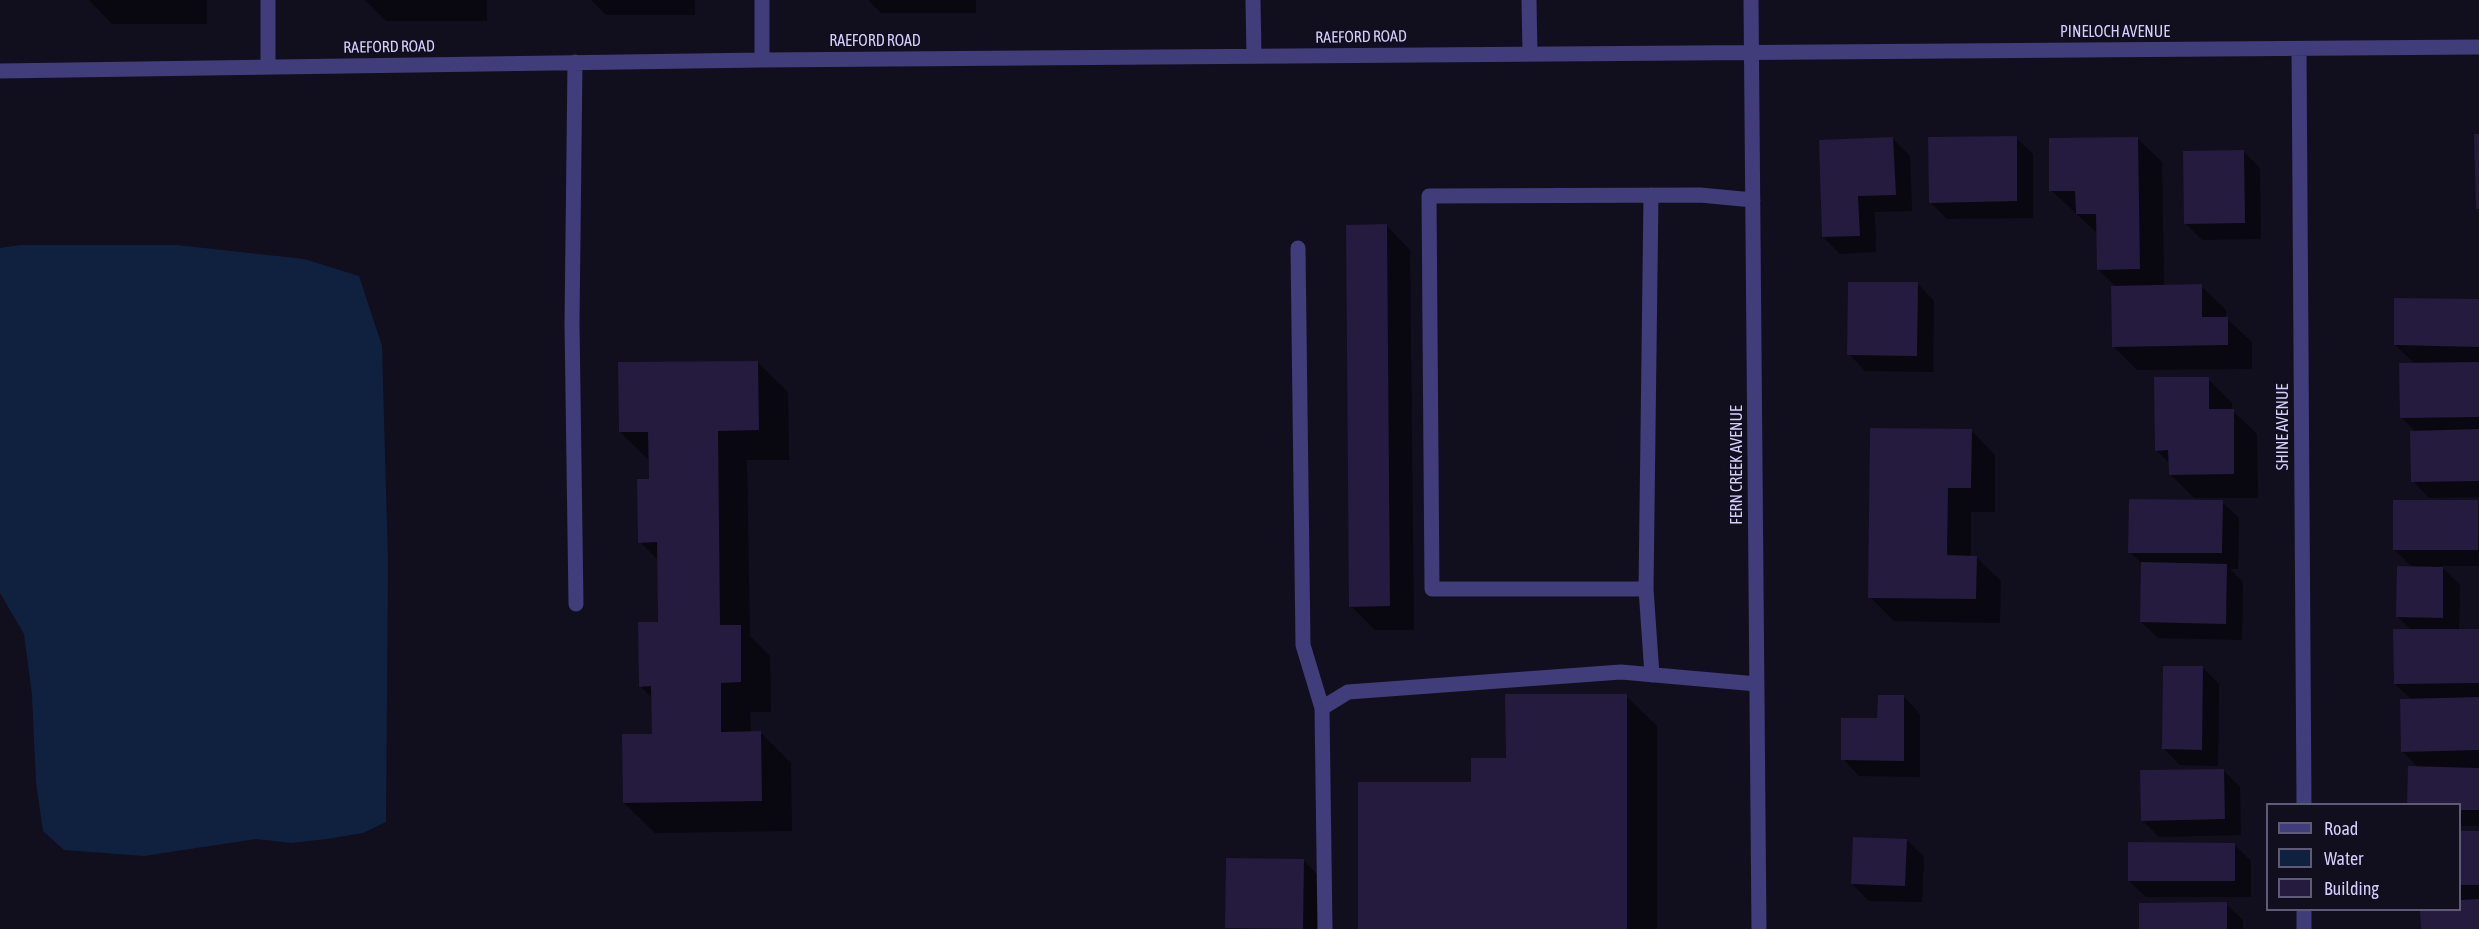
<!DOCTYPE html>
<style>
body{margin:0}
#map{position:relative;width:2479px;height:929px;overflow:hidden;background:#110e1e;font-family:"Asap Condensed",sans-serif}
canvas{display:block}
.legend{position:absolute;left:2266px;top:803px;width:195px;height:108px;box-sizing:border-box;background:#110e1e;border:2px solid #5f5b77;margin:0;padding:8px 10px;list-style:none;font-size:18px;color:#d5cefc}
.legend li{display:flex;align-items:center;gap:12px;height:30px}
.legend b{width:30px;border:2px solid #5f5b77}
</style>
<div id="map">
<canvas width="2479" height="929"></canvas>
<ul class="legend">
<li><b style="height:8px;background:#413c7a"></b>Road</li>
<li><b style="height:16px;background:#102140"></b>Water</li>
<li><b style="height:16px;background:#241b3e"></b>Building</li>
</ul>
</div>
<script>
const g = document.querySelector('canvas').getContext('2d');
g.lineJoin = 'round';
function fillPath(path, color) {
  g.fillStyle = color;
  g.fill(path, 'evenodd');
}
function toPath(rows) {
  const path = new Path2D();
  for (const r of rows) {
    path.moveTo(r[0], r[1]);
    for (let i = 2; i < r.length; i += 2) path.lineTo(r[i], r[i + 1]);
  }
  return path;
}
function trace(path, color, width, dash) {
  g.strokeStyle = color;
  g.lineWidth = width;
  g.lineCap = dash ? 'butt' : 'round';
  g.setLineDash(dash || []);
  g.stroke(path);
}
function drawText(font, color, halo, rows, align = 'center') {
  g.font = font + ' "Asap Condensed",sans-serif';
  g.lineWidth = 4.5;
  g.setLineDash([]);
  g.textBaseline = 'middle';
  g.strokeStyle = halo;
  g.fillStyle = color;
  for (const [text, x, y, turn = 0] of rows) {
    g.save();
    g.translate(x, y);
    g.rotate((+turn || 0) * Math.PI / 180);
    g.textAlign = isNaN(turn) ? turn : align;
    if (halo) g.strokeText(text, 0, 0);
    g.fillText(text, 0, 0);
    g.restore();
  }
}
fillPath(toPath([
 [21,245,177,245,304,259,359,276,382,346,388,562,386,822,363,833,327,839,291,843,256,839,144,856,64,850,43,831,36,782,32,695,24,634,0,593,0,248]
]), '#102140');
fillPath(toPath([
 [89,0,207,0,207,24,112,24],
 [365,0,487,0,487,21,386,21],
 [591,0,695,0,695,15,606,15],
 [868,0,976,0,976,13,881,13],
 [2016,138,2033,154,2033,218,1947,219,1930,202],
 [2137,138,2162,162,2164,286,2201,286,2226,310,2226,318,2252,342,2252,369,2137,370,2113,346,2116,287,2098,269,2098,234,2051,190],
 [1893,139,1910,156,1912,211,1875,212,1876,252,1840,254,1823,237],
 [2243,151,2260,168,2261,239,2202,240,2185,223],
 [1386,225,1410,250,1414,630,1375,630,1351,606],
 [1918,284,1934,301,1933,372,1865,371,1849,354],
 [2479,301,2479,497,2429,498,2413,481,2416,432,2401,417,2415,364,2395,345],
 [757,362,788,392,789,460,747,460,750,636,770,656,771,712,750,712,751,733,761,733,791,763,792,831,655,833,624,803,653,735,653,699,640,686,660,624,659,561,640,542,650,481,650,461,620,432],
 [2208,379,2232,403,2232,410,2257,434,2258,498,2194,498,2170,474,2170,464,2156,450],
 [1971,430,1995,455,1995,512,1971,512,1971,557,1976,557,2001,581,2000,623,1894,621,1870,597],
 [2222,502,2239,518,2238,569,2230,569,2243,582,2242,640,2158,638,2141,622,2142,564,2130,552],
 [2477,502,2479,566,2441,566,2460,585,2459,630,2479,630,2479,826,2460,826,2460,804,2409,804,2410,768,2419,768,2402,751,2412,700,2395,684,2412,631,2398,617,2413,568,2394,549],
 [2203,668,2219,684,2218,766,2180,765,2163,748],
 [1626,696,1657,726,1657,929,1360,929,1472,783,1507,759],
 [1904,697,1920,714,1920,777,1859,776,1843,759],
 [2223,770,2240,787,2241,835,2159,837,2142,820],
 [2460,832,2479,833,2479,929,2422,929,2422,910,2460,910],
 [1907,840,1924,857,1922,902,1869,901,1852,884],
 [2234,844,2251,861,2251,897,2146,897,2129,881],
 [1303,860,1320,877,1319,929,1227,928],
 [2226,904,2243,920,2243,929,2140,929]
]), '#0007');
fillPath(toPath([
 [2474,134,2479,134,2479,209,2476,209],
 [2017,136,2017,201,1929,203,1928,137],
 [1893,137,1896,195,1858,196,1860,236,1822,237,1819,140],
 [2138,137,2140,269,2097,270,2096,214,2076,214,2075,191,2049,191,2049,138],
 [2244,150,2245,223,2184,224,2183,151],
 [1387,224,1390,606,1349,607,1346,225],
 [1848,282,1918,282,1917,356,1847,355],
 [2202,284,2202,317,2228,317,2228,345,2112,347,2111,286],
 [2394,298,2479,299,2479,347,2394,345],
 [758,361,759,430,718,431,720,625,741,625,741,682,721,683,721,732,761,731,762,801,623,803,622,734,652,734,651,686,639,687,638,622,658,622,657,542,638,543,637,479,649,479,648,432,619,432,618,362],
 [2479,362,2479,417,2400,418,2399,363],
 [2154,377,2209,377,2209,409,2234,409,2234,474,2169,475,2168,450,2155,451],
 [1870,428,1972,429,1971,488,1948,488,1947,555,1977,556,1976,599,1868,598],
 [2479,429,2479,481,2411,482,2410,431],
 [2129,499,2223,500,2222,553,2128,553],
 [2393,500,2478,500,2478,550,2393,550],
 [2141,562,2227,564,2226,624,2140,622],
 [2397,566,2443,567,2443,618,2396,617],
 [2393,629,2479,629,2479,683,2394,684],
 [2163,666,2203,666,2202,750,2162,749],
 [1505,694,1627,694,1627,929,1358,929,1358,782,1471,782,1471,758,1506,758],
 [1878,695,1904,695,1904,761,1841,760,1841,718,1877,718],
 [2479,697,2479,750,2401,752,2400,699],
 [2408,766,2479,768,2479,810,2460,810,2460,804,2407,804],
 [2224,769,2225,819,2141,821,2140,770],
 [2460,831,2479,831,2479,885,2460,885],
 [1853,837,1907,839,1905,886,1851,884],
 [2128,842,2235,843,2235,881,2128,881],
 [1226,858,1304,859,1303,929,1225,928],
 [2479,899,2479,929,2421,929,2420,910,2460,910,2460,900],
 [2227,902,2227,929,2139,929,2139,903]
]), '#241b3e');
trace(toPath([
 [268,0,268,67],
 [762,0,762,60],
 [1253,0,1254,56],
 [1529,0,1530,53],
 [1751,0,1759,929],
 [2299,49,2304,804],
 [575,62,572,323,576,604],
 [0,71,762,60,2479,47],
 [1651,195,1646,589,1432,589,1429,196,1700,195,1753,200],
 [1298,248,1303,645,1322,708,1325,929],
 [1646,589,1652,675],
 [1322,708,1348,692,1621,672,1757,684],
 [2304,910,2304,929]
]), '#413c7a', 15);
drawText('16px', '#d5cefc', '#110e1e', [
 ["PINELOCH AVENUE",2115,32],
 ["RAEFORD ROAD",1361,37,-1],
 ["RAEFORD ROAD",875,41],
 ["RAEFORD ROAD",389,47,-1],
 ["SHINE AVENUE",2283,427,-90],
 ["FERN CREEK AVENUE",1737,465,-90]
]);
</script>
